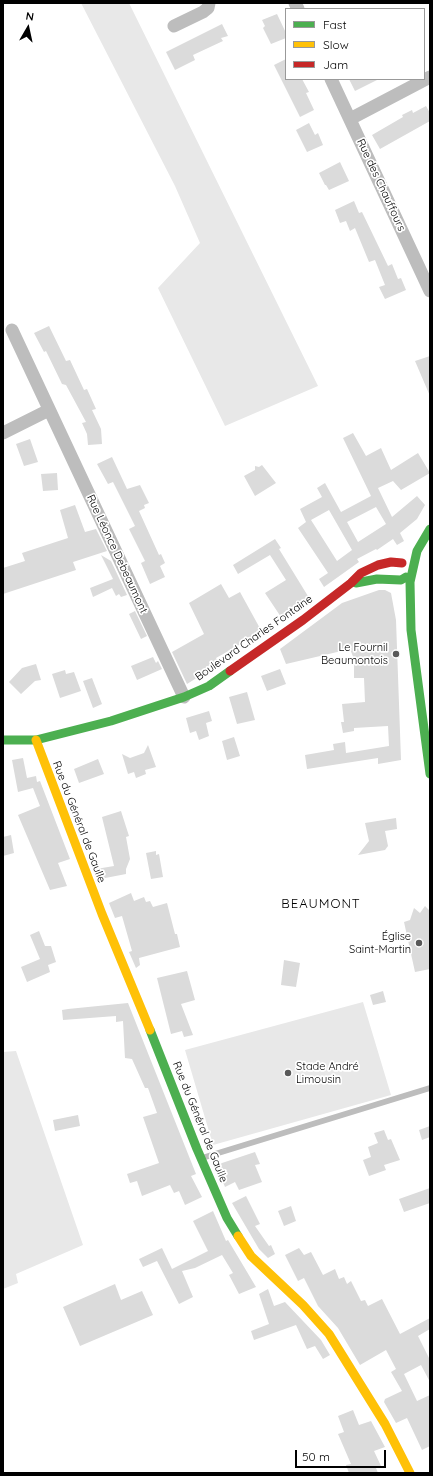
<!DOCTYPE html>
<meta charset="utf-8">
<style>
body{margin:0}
#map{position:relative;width:433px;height:1476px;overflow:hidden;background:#fff;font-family:Quicksand,sans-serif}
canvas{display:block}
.frame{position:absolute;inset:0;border:4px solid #000;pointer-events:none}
.legend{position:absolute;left:285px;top:8px;width:140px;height:72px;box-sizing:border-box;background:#fff;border:1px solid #999;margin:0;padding:5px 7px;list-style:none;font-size:12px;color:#000}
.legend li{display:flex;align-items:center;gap:8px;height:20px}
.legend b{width:20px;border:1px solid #999}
.north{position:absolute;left:8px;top:8px;width:40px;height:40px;-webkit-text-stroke:3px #fff;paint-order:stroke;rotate:9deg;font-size:11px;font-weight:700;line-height:16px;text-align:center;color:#000}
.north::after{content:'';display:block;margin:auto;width:14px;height:18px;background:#000;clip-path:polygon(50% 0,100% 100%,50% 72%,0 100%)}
.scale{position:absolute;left:295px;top:1450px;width:91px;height:18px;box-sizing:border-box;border:2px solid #000;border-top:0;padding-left:5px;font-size:12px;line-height:14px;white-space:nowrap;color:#000;-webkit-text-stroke:3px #fff;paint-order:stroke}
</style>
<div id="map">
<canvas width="433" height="1476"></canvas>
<div class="frame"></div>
<ul class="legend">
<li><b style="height:5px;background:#4caf50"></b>Fast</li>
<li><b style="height:5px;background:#ffc107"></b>Slow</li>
<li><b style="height:5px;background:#c62828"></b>Jam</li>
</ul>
<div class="north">N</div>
<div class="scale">50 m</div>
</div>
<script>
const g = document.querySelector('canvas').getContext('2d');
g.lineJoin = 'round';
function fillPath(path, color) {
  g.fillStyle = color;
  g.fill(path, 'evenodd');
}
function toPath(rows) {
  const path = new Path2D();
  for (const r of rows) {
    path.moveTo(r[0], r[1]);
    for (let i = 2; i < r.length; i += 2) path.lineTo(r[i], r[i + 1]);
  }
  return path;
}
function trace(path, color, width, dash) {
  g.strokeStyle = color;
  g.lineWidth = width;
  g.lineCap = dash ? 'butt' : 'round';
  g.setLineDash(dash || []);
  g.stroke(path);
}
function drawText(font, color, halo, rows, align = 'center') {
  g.font = font + ' Quicksand,sans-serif';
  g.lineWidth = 3.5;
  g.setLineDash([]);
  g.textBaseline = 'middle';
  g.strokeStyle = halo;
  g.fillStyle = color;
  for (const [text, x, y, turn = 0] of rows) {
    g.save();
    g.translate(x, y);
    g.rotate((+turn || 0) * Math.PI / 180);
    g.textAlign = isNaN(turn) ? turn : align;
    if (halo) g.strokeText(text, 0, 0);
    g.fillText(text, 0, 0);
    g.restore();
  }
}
fillPath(toPath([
 [81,3,129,3,318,386,225,426,158,288,200,243,175,186],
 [363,1002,391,1095,213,1145,185,1050],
 [16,1051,83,1245,16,1274,18,1283,3,1289,3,1052]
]), '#e8e8e8');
fillPath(toPath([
 [277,14,286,33,286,38,271,44,263,28,265,26,262,20],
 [222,24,228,36,221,38,223,41,193,55,195,60,175,70,166,52],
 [286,59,286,79,302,79,309,92,306,93,314,110,300,117,274,65],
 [349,79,379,79,355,91],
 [426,106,430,113,430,121,380,149,372,135,403,117,402,115,412,110,413,113],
 [309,123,315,135,318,133,323,145,307,152,296,130],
 [340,162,349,181,329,190,326,185,325,185,319,173],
 [354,201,359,213,362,212,388,266,392,264,398,279,401,278,406,290,385,299,379,287,385,285,375,260,369,262,355,228,350,231,346,221,340,223,335,210],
 [49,326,66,361,70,360,84,390,87,389,96,409,92,410,101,429,102,444,88,445,87,434,82,423,86,422,66,385,62,384,46,351,44,352,34,333],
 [430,356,430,396,415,361],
 [353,433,366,456,381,448,391,470,418,453,430,473,401,490,393,481,378,488,392,517,417,496,425,505,417,519,400,533,404,541,397,545,393,539,377,550,376,549,357,559,359,562,324,587,319,579,328,573,298,528,306,522,300,509,322,497,317,488,325,483,341,512,371,496,343,438],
 [376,507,386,524,358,542,347,522],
 [329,510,352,550,337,561,311,520],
 [30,439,38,462,24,466,16,444],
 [112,457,127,489,140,485,149,503,144,505,145,508,139,511,159,555,161,554,165,563,160,566,165,577,150,584,141,563,145,561,129,529,135,526,113,482,108,484,97,464],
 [262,465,276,483,255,496,244,476,255,470,255,466,259,467],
 [57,473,58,490,43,491,41,474],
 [75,505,85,532,96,529,107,551,73,562,76,570,3,594,3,568,25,561,22,553,68,538,60,510],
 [275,539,281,548,279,549,311,601,283,620,265,593,286,580,270,555,238,574,233,565],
 [101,555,111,561,127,595,121,597,119,594,116,596,112,588,93,597,90,588,113,579],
 [221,584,229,598,240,592,262,632,216,658,219,664,187,684,172,652,204,634,189,603],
 [379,590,385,590,391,593,396,620,401,760,378,764,378,758,307,769,305,755,334,750,333,744,345,742,346,753,389,746,388,726,354,728,354,731,343,733,341,722,344,722,342,704,365,702,364,678,354,678,354,659,350,649,286,664,280,649,342,603],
 [135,611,147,636,141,639,129,614],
 [153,657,156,663,158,661,162,669,137,680,131,666],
 [36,664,41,680,35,681,21,694,9,682,22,668],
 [280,669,286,684,267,691,261,676],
 [65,670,66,674,74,672,81,691,60,698,52,674],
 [92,678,102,704,93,708,83,681],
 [247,692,255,720,237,724,229,697],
 [209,711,212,721,206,723,209,736,199,740,196,731,190,733,186,718],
 [234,737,240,756,227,760,222,741],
 [148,745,156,767,145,770,146,774,136,778,134,772,128,774,122,754,130,758,144,753],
 [23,758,27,778,36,776,37,782,40,781,70,859,58,863,67,886,50,890,18,815,40,806,33,788,18,792,12,760],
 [98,759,104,774,79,783,74,769],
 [121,811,129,836,126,837,130,859,126,869,126,874,100,879,96,869,114,866,102,817],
 [396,818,397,829,385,831,388,846,385,850,358,855,369,841,365,823],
 [11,835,14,853,3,856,3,837],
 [156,851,156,855,159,854,163,877,151,879,146,853],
 [131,893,134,901,144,897,146,902,150,901,153,907,167,903,175,934,177,934,180,947,139,958,140,965,136,968,129,952,132,951,122,916,115,918,109,903],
 [425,906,430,911,430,969,415,972,404,922,410,920,414,908,420,913],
 [39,931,45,946,51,946,56,962,48,965,50,972,27,982,21,967,40,959,30,935],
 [284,960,300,963,296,987,281,985],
 [187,971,195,1000,181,1004,193,1035,184,1037,182,1031,171,1034,157,978],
 [383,991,386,1002,373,1005,370,995],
 [128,1003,196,1174,191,1176,202,1197,185,1205,179,1191,174,1193,170,1185,142,1196,137,1181,130,1183,127,1174,159,1163,143,1117,157,1113,148,1088,145,1088,132,1059,125,1058,123,1021,116,1022,116,1016,63,1020,62,1010,68,1009],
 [78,1115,80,1126,55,1131,53,1120],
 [430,1126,430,1137,422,1140,419,1130],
 [384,1130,388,1140,391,1139,400,1160,384,1165,386,1170,369,1176,363,1160,371,1157,368,1147,378,1143,374,1133],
 [255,1152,260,1164,255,1165,262,1182,239,1190,235,1182,225,1187,216,1165],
 [430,1188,430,1203,404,1212,399,1199],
 [246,1196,260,1224,255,1226,269,1246,271,1245,275,1254,268,1258,259,1249,232,1203],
 [291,1206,296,1221,284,1226,278,1211],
 [213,1211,226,1241,228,1240,256,1287,239,1294,229,1275,233,1273,222,1255,195,1268,182,1271,193,1297,179,1304,157,1261,143,1267,139,1259,162,1248,172,1269,208,1251,193,1221],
 [299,1248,304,1255,311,1252,323,1275,335,1269,339,1279,344,1277,347,1284,351,1281,361,1301,365,1300,368,1306,382,1299,400,1334,430,1318,430,1329,418,1336,430,1360,430,1382,421,1365,404,1374,417,1401,430,1395,430,1446,422,1450,407,1418,396,1423,384,1402,385,1399,402,1391,391,1372,396,1369,386,1350,360,1365,338,1328,318,1306,304,1278,298,1281,285,1255],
 [115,1284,121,1300,142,1291,153,1315,80,1346,63,1307],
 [268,1289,274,1306,285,1302,321,1340,330,1355,323,1359,315,1346,307,1349,296,1325,254,1340,251,1331,269,1324,259,1294],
 [353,1410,359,1425,371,1421,385,1447,374,1451,381,1466,376,1468,378,1473,349,1473,346,1465,351,1464,338,1434,344,1432,338,1416]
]), '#dbdbdb');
trace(toPath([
 [202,1158,430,1088]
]), '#bdbdbd', 6);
trace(toPath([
 [295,3,298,9],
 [174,26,203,12,208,8,209,3],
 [331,79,430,291],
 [350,119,430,77],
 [12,330,184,697],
 [3,433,49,410]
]), '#bdbdbd', 13);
trace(toPath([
 [430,529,417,551,410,582,411,630,430,774],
 [356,583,377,579,401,580,406,577],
 [3,740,36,740,111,721,184,697,209,686,230,671],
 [150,1030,197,1149,227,1218,238,1236]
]), '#4caf50', 9);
trace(toPath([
 [36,740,102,914,150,1030],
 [238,1236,251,1256,303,1305,329,1334,385,1424,410,1473]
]), '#ffc107', 9);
trace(toPath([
 [230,671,303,620,351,583,361,573,378,565,391,562,402,563]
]), '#c62828', 9);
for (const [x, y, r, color] of [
 [396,654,4,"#595959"],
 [419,943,4,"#595959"],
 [288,1073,4,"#595959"]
]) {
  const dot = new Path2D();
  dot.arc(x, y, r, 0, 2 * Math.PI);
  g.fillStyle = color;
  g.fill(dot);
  trace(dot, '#fff', 1.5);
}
drawText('11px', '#000', '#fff', [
 ["Rue des Chauffours",381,185,65],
 ["Rue Léonce Debeaumont",117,554,65],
 ["Boulevard Charles Fontaine",254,638,-35],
 ["Rue du Général de Gaulle",79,822,69],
 ["Rue du Général de Gaulle",200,1122,68]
]);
drawText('11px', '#000', '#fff', [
 ["Le Fournil",388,648],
 ["Beaumontois",388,661],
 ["Église",411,937],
 ["Saint-Martin",411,950],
 ["Stade André",296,1067,"left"],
 ["Limousin",296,1080,"left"]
], 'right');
g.letterSpacing = '1px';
drawText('13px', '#000', '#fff', [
 ["BEAUMONT",321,904]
]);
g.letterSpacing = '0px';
</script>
